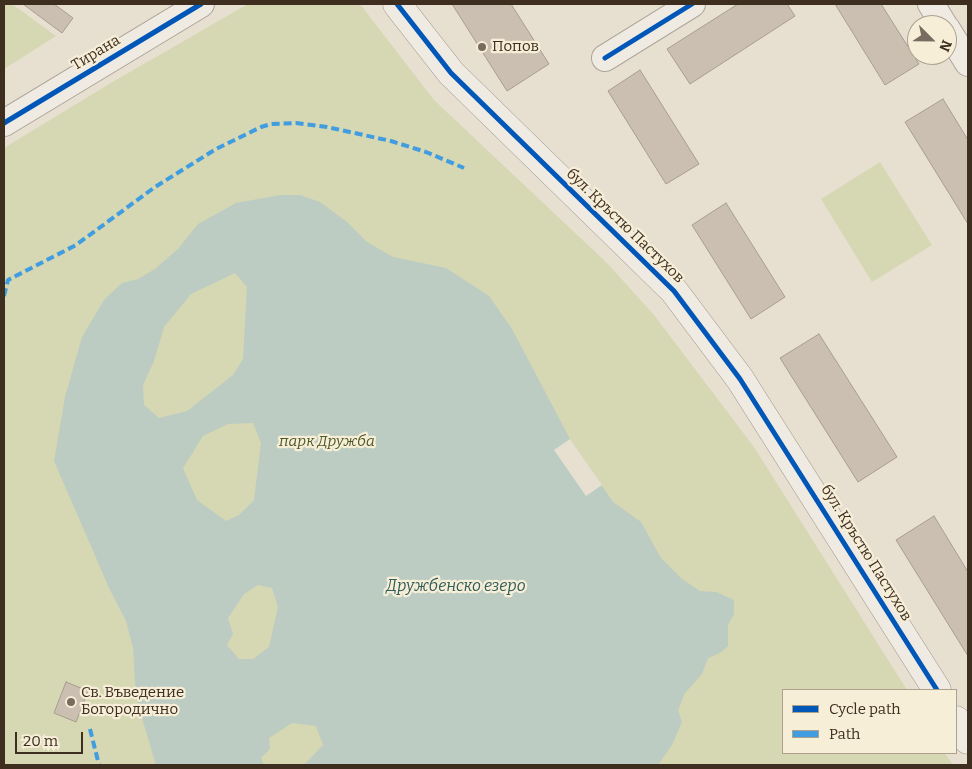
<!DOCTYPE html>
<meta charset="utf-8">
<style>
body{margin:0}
#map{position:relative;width:972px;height:769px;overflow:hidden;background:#e7e0d1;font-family:Bitter,serif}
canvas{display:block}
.frame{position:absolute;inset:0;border:5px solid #3d2e20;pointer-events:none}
.legend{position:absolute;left:782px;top:689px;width:175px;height:65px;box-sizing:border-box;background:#f7eed8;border:1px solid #ada18e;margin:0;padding:6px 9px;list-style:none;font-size:15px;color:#3d2e20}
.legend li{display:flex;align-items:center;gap:10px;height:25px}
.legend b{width:25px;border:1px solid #ada18e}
.north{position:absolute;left:907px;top:15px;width:50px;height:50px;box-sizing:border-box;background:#f7eed8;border:1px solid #ada18e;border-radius:50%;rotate:113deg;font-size:14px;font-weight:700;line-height:20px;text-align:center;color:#3d2e20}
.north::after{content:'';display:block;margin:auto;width:18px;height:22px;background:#786c5e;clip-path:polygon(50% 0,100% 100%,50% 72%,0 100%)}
.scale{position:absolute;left:15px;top:732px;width:68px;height:22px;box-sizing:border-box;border:2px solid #3d2e20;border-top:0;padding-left:6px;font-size:15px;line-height:18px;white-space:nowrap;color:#3d2e20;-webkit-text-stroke:4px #f7eed8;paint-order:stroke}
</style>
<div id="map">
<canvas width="972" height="769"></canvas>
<div class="frame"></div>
<ul class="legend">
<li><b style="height:6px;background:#0057b8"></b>Cycle path</li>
<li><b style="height:6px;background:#3f9de0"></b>Path</li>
</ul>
<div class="north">N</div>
<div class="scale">20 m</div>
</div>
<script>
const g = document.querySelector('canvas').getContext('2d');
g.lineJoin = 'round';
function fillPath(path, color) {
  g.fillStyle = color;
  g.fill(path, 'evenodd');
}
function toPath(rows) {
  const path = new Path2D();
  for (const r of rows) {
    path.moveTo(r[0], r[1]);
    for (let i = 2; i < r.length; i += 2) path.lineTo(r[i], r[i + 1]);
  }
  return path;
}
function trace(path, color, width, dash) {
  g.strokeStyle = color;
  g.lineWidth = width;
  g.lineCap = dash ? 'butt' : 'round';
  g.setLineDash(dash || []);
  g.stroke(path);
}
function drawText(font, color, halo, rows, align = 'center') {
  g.font = font + ' Bitter,serif';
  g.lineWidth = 4.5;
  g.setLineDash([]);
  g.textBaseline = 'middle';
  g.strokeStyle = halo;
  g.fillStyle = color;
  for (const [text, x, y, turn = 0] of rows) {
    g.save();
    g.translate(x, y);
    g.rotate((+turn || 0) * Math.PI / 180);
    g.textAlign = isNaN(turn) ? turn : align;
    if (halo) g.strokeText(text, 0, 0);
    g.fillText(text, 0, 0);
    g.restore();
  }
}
fillPath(toPath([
 [4,4,12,4,56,36,4,69],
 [248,4,360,4,434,100,607,263,654,315,754,447,907,690,783,690,783,753,945,753,953,765,4,765,4,148,109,84],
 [880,162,932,245,872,282,821,199]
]), '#d6d7b3');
fillPath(toPath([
 [280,195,300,195,320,202,347,222,367,242,393,257,446,268,489,296,512,329,570,439,613,502,641,522,661,558,682,579,700,591,716,592,734,600,734,614,728,625,728,646,720,653,708,658,702,674,685,693,678,710,682,722,672,745,658,765,299,765,306,763,323,745,316,726,292,723,269,738,270,749,261,758,264,765,156,765,136,698,133,648,126,621,110,590,54,461,65,397,82,337,104,300,122,283,138,279,155,269,178,249,198,224,236,203],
 [235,273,247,287,243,359,233,375,187,411,159,418,144,405,143,385,154,361,164,327,191,294],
 [253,423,261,443,254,500,239,515,226,521,197,500,183,468,203,436,228,424],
 [258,585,272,588,278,607,269,647,253,659,239,659,227,645,233,634,228,618,244,594]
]), '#bcccc2');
fillPath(toPath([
 [570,439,602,485,586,496,554,450]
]), '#e7e0d1');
const building = toPath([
 [23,4,54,4,73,18,62,33,23,4],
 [452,4,511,4,549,64,507,91,452,4],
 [738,4,787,4,795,16,690,84,667,49,738,4],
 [835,4,881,4,919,64,885,85,835,4],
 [640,70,699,164,666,184,608,91,640,70],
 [943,99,968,140,968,224,905,122,943,99],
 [726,203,785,297,751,319,692,225,726,203],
 [819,334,897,457,858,482,780,358,819,334],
 [934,516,968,572,968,656,896,540,934,516],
 [66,682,88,691,76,722,54,713,66,682]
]);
fillPath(building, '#cbbfb2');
trace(building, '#a89c90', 1);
const street = toPath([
 [931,4,944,25],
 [947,29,968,63],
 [605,58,692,4],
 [4,123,201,4]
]);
const secondary = toPath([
 [397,4,451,73,674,291,740,379,937,690],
 [956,720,968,740]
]);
trace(street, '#ada599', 28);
trace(secondary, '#9c958a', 29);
trace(street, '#efebe3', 26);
trace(secondary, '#efebe3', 28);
trace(toPath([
 [4,296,8,280,76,245,155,187,216,149,261,127,271,124,296,123,327,127,391,141,426,152,464,168],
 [90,729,99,765]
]), '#3f9de0', 4, [8, 4]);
trace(toPath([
 [397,4,451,73,674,291,740,379,937,690],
 [605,58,692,4],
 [4,123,201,4]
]), '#0057b8', 5);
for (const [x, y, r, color] of [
 [482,47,5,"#786c5e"],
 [71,702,5,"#786c5e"]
]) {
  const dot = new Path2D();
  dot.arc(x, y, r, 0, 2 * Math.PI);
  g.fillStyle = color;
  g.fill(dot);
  trace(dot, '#f7eed8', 2);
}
drawText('15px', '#3d2e20', '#f7eed8', [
 ["Попов",492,47],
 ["Св. Въведение",81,693],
 ["Богородично",81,710]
], 'left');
drawText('15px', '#3d2e20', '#f7eed8', [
 ["Тирана",96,53,-31],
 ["бул. Кръстю Пастухов",625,226,44],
 ["бул. Кръстю Пастухов",866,553,58]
]);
drawText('italic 15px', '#4d5a26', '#f7eed8', [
 ["парк Дружба",327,442]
]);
drawText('italic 16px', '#2f5d5a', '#f7eed8', [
 ["Дружбенско езеро",456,587]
]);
</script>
